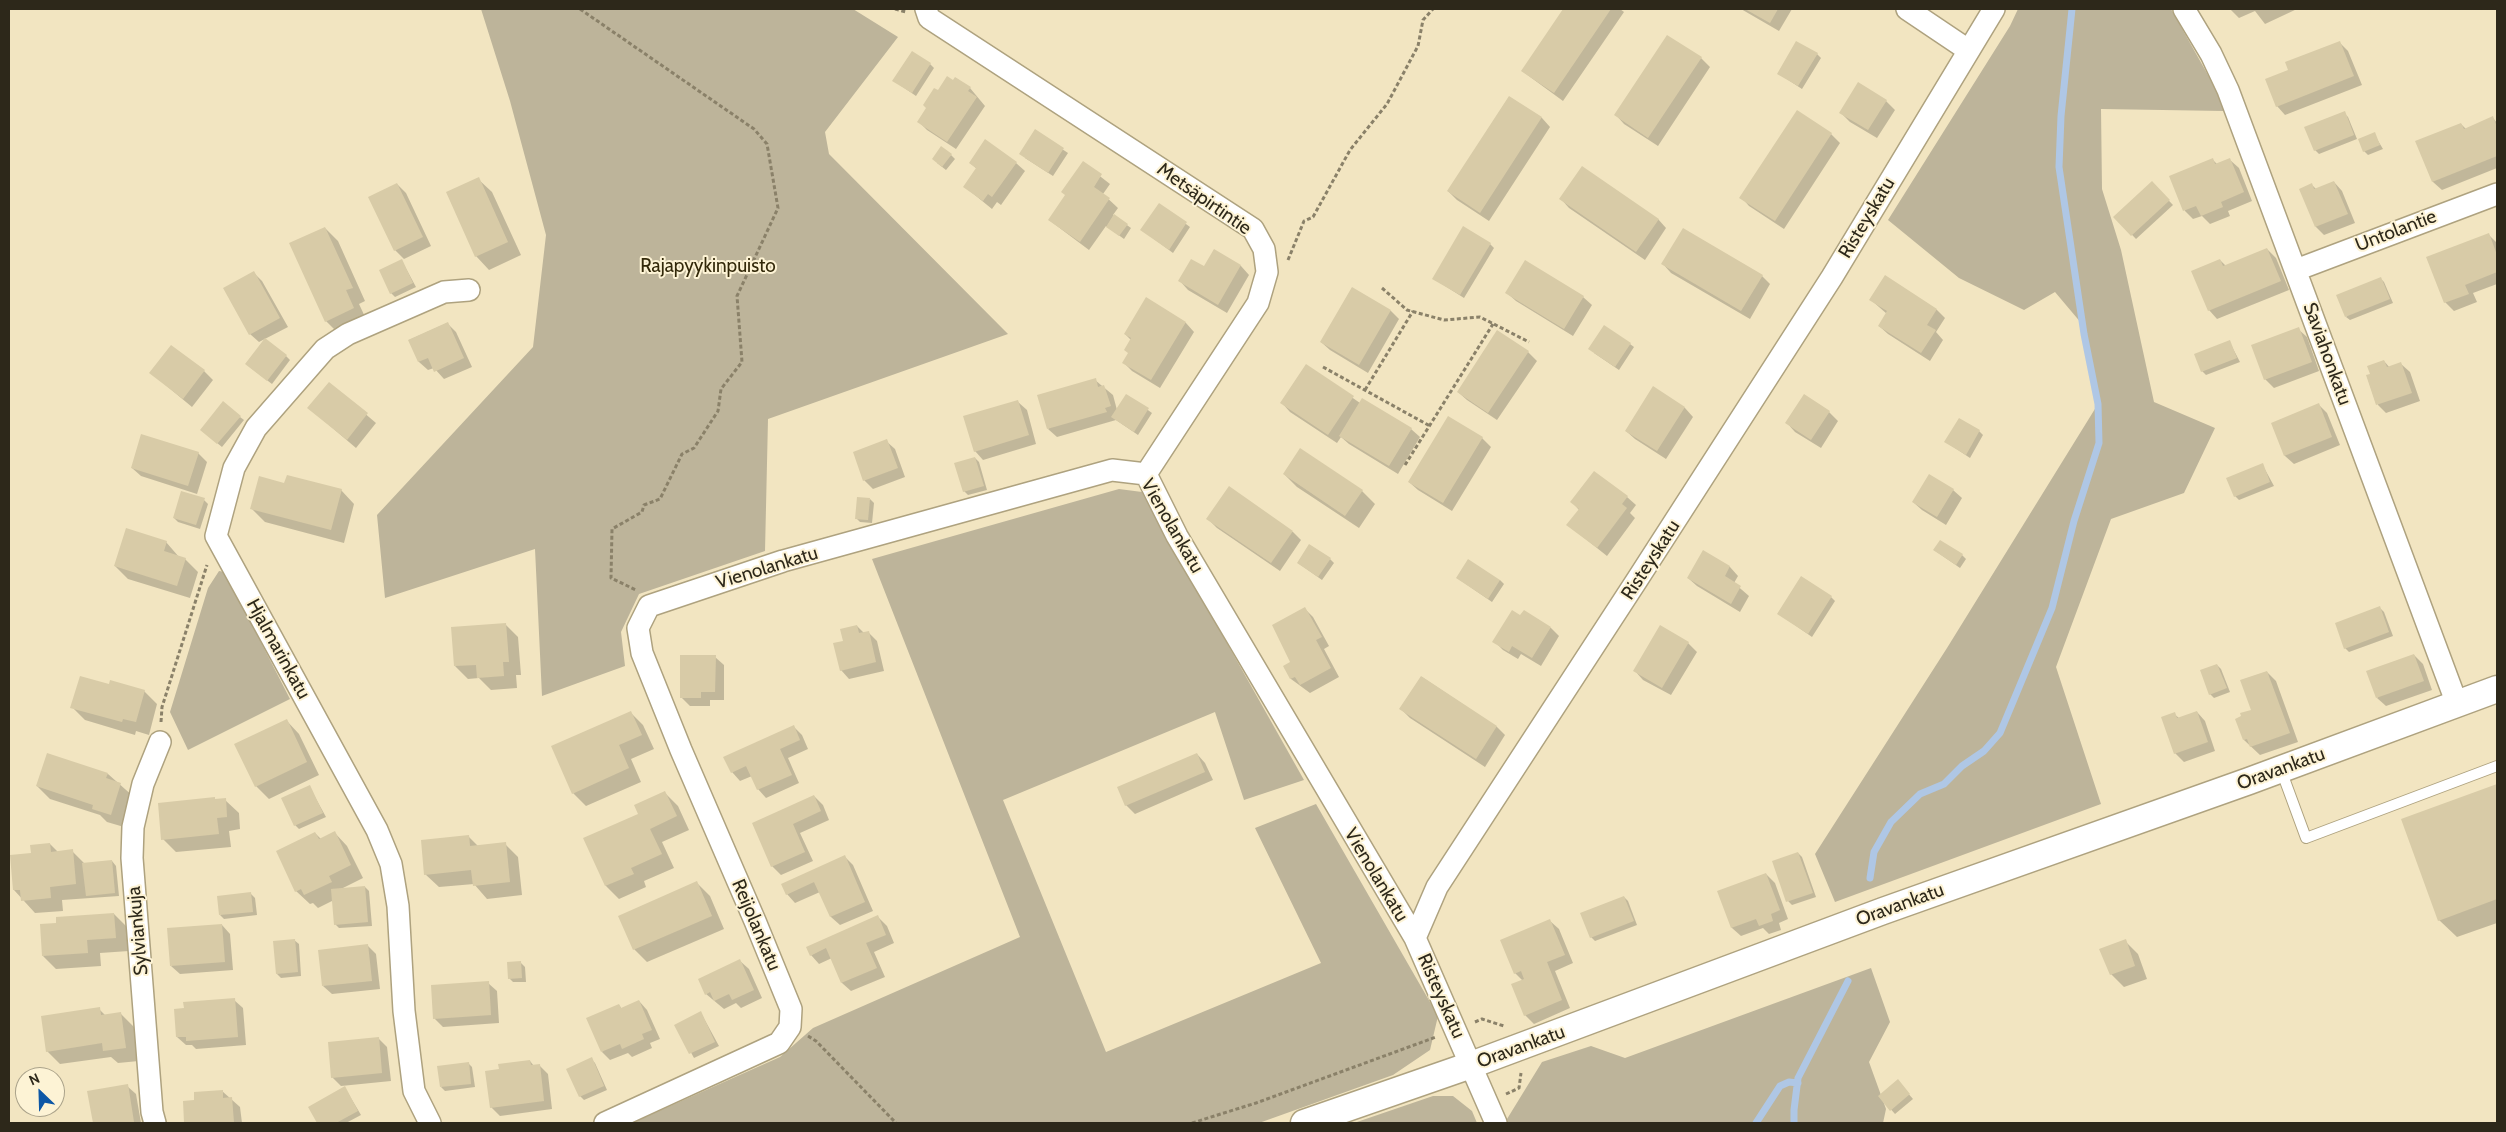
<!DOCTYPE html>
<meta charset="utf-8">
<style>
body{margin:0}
#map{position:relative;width:2506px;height:1132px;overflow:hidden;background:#f2e5c1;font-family:Cabin,sans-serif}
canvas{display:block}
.frame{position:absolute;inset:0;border:10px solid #2d281a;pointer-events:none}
.north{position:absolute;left:15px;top:1067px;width:50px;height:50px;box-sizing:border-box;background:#fdf3d5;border:1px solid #aaa28a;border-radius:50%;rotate:336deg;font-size:14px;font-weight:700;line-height:20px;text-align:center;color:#2d281a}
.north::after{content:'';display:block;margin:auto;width:18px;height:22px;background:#0d57a6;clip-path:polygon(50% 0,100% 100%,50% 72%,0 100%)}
</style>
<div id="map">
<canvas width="2506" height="1132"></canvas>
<div class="frame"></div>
<div class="north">N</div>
</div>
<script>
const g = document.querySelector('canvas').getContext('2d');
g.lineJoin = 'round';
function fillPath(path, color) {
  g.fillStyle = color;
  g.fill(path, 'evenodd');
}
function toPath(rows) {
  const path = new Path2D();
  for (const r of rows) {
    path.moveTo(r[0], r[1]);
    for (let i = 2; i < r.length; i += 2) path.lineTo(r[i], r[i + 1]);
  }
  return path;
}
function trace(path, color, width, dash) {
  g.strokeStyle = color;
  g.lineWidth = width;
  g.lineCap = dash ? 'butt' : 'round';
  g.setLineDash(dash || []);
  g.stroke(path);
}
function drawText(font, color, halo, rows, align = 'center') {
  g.font = font + ' Cabin,sans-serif';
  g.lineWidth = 4;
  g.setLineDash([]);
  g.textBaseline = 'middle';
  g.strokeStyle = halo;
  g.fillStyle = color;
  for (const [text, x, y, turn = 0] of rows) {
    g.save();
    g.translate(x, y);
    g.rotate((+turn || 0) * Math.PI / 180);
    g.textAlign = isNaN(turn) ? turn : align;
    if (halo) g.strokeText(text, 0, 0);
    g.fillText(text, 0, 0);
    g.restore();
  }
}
fillPath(toPath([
 [481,9,853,9,898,37,825,132,829,154,1008,334,768,419,765,551,639,594,621,632,625,666,542,696,535,549,385,598,377,515,533,347,546,235,510,101],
 [2018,9,2171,9,2222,100,2224,111,2101,109,2102,189,2121,250,2154,402,2215,428,2184,493,2111,519,2056,667,2101,804,1835,902,1815,854,1947,648,2098,404,2082,324,2055,292,2024,310,1959,278,1888,220,2010,26],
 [1119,489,1142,492,1304,780,1244,800,1215,712,1003,800,1106,1052,1321,963,1255,828,1316,804,1438,1016,1430,1050,1393,1075,1259,1123,632,1123,780,1057,813,1028,1020,937,872,559],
 [219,571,225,572,290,699,188,750,170,712,208,588],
 [1871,968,1890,1022,1869,1062,1886,1109,1883,1123,1508,1123,1507,1119,1542,1062,1591,1046,1625,1058],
 [1433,1096,1453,1096,1472,1111,1477,1123,1354,1123]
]), '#bdb49a');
fillPath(toPath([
 [1565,9,1620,9,1624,12,1563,101,1522,71],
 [1741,9,1792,9,1779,31],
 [2297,9,2265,24,2255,11,2239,18,2230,9],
 [2340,43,2348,51,2362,85,2285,115,2277,106,2290,71],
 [1817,54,1821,58,1802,89,1779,74],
 [1701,58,1710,67,1658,146,1624,124,1616,115],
 [930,64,934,68,916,96,894,81],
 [956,78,970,88,985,106,956,149,927,130,919,122,938,92],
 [1509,97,1542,118,1550,127,1489,221,1457,200,1448,191],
 [1886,101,1895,110,1877,138,1850,122,1841,113],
 [2344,113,2348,117,2357,139,2319,154,2315,150],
 [2493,118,2497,123,2497,168,2442,190,2433,182,2417,142,2461,124,2466,129],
 [1035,131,1068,153,1053,176,1025,158],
 [1831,134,1840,143,1784,229,1749,206,1741,197],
 [2374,134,2383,149,2368,155,2364,151],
 [951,155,955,159,946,170,937,163],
 [2213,160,2218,165,2230,160,2239,168,2252,201,2228,211,2230,216,2210,224,2202,216,2193,219,2185,211,2171,177],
 [970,163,1016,163,1025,171,1001,205,997,202,992,209,965,187,977,169],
 [1083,163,1110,184,1103,194,1118,208,1113,215,1131,228,1124,239,1106,226,1089,250,1049,220,1066,196],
 [478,179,492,192,521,255,489,270,476,256,447,193],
 [2334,182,2342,191,2355,223,2324,235,2316,227,2312,185,2316,189],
 [2152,183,2173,205,2136,239,2115,217],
 [397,184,406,193,431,246,404,259,395,250],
 [1561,199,1658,219,1666,228,1645,260,1569,208],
 [1159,204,1190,227,1173,253,1142,230],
 [325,228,338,241,365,301,359,304,367,321,339,334,326,321],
 [2488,234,2497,243,2497,284,2473,293,2477,302,2454,311,2445,302],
 [1490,244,1494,248,1464,298,1434,279],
 [2267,249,2276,258,2289,290,2217,319,2209,310,2220,260,2226,266],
 [1214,250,1241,266,1249,275,1227,313,1188,290,1180,281,1204,268],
 [402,261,416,287,395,297,391,293],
 [1663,264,1762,276,1770,284,1750,319,1671,273],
 [253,272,262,281,288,327,259,342,250,334],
 [1885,277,1937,310,1945,318,1936,332,1943,340,1930,361,1888,334,1879,326,1887,314,1871,300],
 [2380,278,2384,282,2393,303,2350,320,2346,317],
 [1352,288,1391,311,1399,319,1368,373,1330,350,1321,342],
 [1507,293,1583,297,1592,305,1573,336,1516,301],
 [1146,299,1186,323,1194,332,1160,388,1132,371,1124,363,1129,354,1131,340,1125,334],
 [447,323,456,332,472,367,444,379,434,368,428,370,419,362,409,340],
 [2298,329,2307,337,2319,371,2274,388,2265,379],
 [1497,332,1528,352,1537,361,1497,420,1467,400,1458,392],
 [2229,341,2240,362,2206,375,2202,371],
 [1630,344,1634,347,1619,370,1594,353],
 [286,356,290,360,272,384,251,368],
 [2384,361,2390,368,2401,364,2410,372,2420,401,2386,413,2378,405,2367,376,2372,374],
 [1307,366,1360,403,1411,429,1420,437,1398,474,1349,444,1341,437,1337,443,1290,412,1282,403],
 [204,371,213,380,192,407,151,373],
 [1095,380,1113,395,1117,410,1127,395,1152,413,1138,435,1116,420,1057,437,1048,429],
 [329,383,376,423,356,448,309,408],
 [1654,388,1685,408,1693,417,1666,459,1635,439,1626,431],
 [1804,396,1829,412,1838,421,1821,448,1795,432,1787,423],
 [1018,402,1027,410,1036,444,983,460,975,451],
 [2319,405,2327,413,2340,445,2294,464,2285,456,2272,424],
 [240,417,244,420,222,447,206,434],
 [1979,431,1983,435,1970,458,1946,442],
 [1482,438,1491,447,1452,511,1418,490,1409,482],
 [886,441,895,449,905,477,873,489,864,480],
 [198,453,207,462,197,494,141,476,132,468],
 [975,458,979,462,987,490,968,495,964,491],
 [2262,464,2274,486,2239,500,2235,496],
 [1284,474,1362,491,1375,504,1359,528,1297,487],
 [285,485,341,490,354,504,344,543,265,522,252,509],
 [1953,490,1962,498,1946,525,1922,510,1913,502],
 [1627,497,1636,505,1630,513,1635,518,1607,556,1568,525,1579,510,1572,502],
 [870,499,874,503,872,523,860,522,856,518],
 [204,500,208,504,200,529,178,522,174,518],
 [1208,519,1293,532,1301,540,1280,571,1217,528],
 [166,542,179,557,185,559,198,572,190,598,128,579,115,566],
 [1934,550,1962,555,1966,559,1960,568],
 [1704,552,1730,567,1738,576,1734,583,1749,596,1740,612,1697,586,1688,578],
 [1330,559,1334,563,1322,580,1298,563],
 [1457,578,1500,580,1504,584,1492,602],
 [1831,597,1835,601,1812,637,1779,614],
 [2380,608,2384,612,2393,636,2349,652,2345,648],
 [1305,609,1313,617,1329,646,1324,649,1339,677,1310,693,1291,679,1284,667,1292,663],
 [1521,617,1551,628,1559,636,1541,666,1521,654,1518,659,1503,650,1494,641],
 [505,624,518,637,521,675,516,675,517,688,491,690,479,678,468,679,455,666],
 [857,626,864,633,868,632,877,641,884,671,849,679,841,670,844,642],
 [1688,643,1697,652,1671,695,1643,680,1635,671],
 [2414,655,2423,664,2432,690,2386,706,2377,698],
 [715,657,724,665,724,700,710,700,710,706,690,706,681,697],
 [2217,665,2221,669,2230,692,2214,698,2210,694],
 [2267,672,2276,681,2298,742,2260,755,2244,740],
 [1422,677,1497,727,1505,735,1485,767,1410,718,1401,709],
 [110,686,144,691,157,704,149,735,136,731,135,735,85,720,72,707],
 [630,712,643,725,654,749,631,759,641,782,586,806,573,793],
 [2197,712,2205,721,2215,751,2184,762,2175,753,2174,714,2179,718],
 [286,720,299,734,319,775,269,799,256,786],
 [793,726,802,735,808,749,788,758,799,783,766,798,758,789,752,776,740,781,732,772],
 [1197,754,1205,763,1213,780,1135,814,1126,805],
 [108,774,134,797,124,827,107,822,100,815,50,799,37,786],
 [2497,785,2497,923,2457,937,2439,920,2403,819],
 [309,786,326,817,299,829,295,825],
 [665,793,678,806,689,830,662,842,674,868,644,881,646,887,619,899,606,886,585,839,640,814],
 [814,796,823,805,829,820,800,833,813,861,781,875,772,866,753,824],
 [225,800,239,813,240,829,229,831,231,847,176,852,163,839],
 [334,832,347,846,363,878,341,889,365,887,369,891,372,926,339,928,335,924,334,900,318,908,313,903,310,904,296,891,315,833,321,839],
 [468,836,478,846,505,844,518,857,522,895,487,899,474,884,439,887,425,874],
 [50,844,58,852,72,851,85,864,112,861,116,866,119,896,62,900,63,911,35,913,14,890,32,855],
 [1798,853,1802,857,1816,897,1792,905,1788,901],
 [845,857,853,865,873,911,840,925,831,917,820,892,795,903,787,894],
 [1766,874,1775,883,1788,919,1779,923,1781,930,1769,934,1763,928,1741,936,1732,928,1719,891],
 [697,883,710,896,724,929,647,962,634,949],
 [251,894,255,898,257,915,224,919,220,915],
 [1624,897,1628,901,1637,925,1595,941,1591,937],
 [114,914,127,927,129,951,100,953,101,966,56,969,43,956,58,924],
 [878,917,887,926,894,943,874,952,885,977,851,991,842,983,832,958,819,964,811,955],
 [1550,921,1559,929,1573,963,1555,971,1570,1008,1534,1024,1525,1015,1523,981,1515,973],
 [222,925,230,934,233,970,180,974,171,966],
 [294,940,299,944,301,976,281,978,277,974],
 [2125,941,2138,954,2147,979,2124,987,2111,974],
 [368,946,376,954,380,989,332,994,323,986],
 [740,961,749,969,762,998,741,1008,736,1003,724,1009,706,994],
 [521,963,525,967,526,982,513,982,509,978],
 [488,983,497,991,499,1023,443,1027,434,1018],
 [234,1000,243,1008,246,1045,196,1049,192,1045,186,1045,177,1037],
 [639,1001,647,1010,660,1039,650,1043,652,1048,632,1057,628,1053,610,1060,602,1052,619,1005,622,1009],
 [99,1009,106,1016,121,1014,134,1027,139,1061,118,1063,111,1057,60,1064,47,1051],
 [701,1013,719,1046,694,1058,676,1025],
 [379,1039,387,1047,391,1081,341,1086,332,1077],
 [591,1059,595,1063,607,1090,584,1100,580,1096],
 [530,1061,534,1066,539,1065,548,1074,552,1109,500,1116,491,1107,500,1070],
 [468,1063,472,1067,475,1087,445,1091,441,1087],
 [1901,1085,1913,1099,1895,1114,1880,1097],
 [127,1086,136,1094,141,1123,94,1123,89,1092],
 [345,1088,361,1115,346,1123,319,1123,310,1107],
 [222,1091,240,1107,242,1123,186,1123,184,1102,195,1101]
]), '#0003');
trace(toPath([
 [1870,878,1874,852,1891,822,1920,794,1944,784,1962,766,1984,751,2000,733,2052,608,2074,521,2099,443,2098,404,2084,334,2059,167,2061,116,2072,9],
 [1756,1123,1780,1086,1789,1082,1798,1083],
 [1794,1123,1794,1110,1798,1078,1848,981]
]), '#afc7e5', 7);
fillPath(toPath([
 [1563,9,1611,9,1554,93,1521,71],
 [1745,9,1778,9,1770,23],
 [1667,35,1702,57,1648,138,1614,115],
 [1796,41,1818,53,1798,86,1777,74],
 [2340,41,2354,76,2276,107,2265,79,2288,70,2285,62],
 [912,51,931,63,912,93,892,81],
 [947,76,953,80,955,77,971,87,968,91,977,97,947,142,917,122,926,108,923,105,934,88,938,90],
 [1858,82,1887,100,1868,130,1839,113],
 [1509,96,1542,117,1480,213,1447,191],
 [1797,110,1832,133,1775,221,1739,198],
 [2345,111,2354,135,2314,151,2304,127],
 [2493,116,2497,127,2497,156,2432,182,2415,141,2461,123,2464,129],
 [1035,129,1064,148,1048,173,1019,154],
 [2375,132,2380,145,2363,152,2358,139],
 [985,139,1017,162,992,197,988,194,983,201,963,187,976,168,969,163],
 [941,146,952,154,942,167,932,159],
 [2213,158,2215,164,2230,158,2244,192,2221,202,2223,207,2201,216,2196,206,2183,211,2169,176],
 [1083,161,1102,174,1094,187,1110,198,1080,242,1048,220,1065,195,1061,192],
 [1582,166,1659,219,1636,252,1559,199],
 [479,177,508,242,475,257,446,192],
 [2152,181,2170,200,2131,236,2113,217],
 [2334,181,2348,214,2315,227,2299,189,2312,183,2314,189],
 [397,183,423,237,394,251,368,197],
 [1159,203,1187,222,1169,250,1140,230],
 [1114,214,1128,224,1119,236,1106,227],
 [1463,226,1491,243,1460,295,1432,279],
 [325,227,353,288,346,290,354,308,325,322,289,243],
 [1683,228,1763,275,1741,311,1661,264],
 [2489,233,2497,255,2497,272,2465,285,2469,294,2444,303,2426,257],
 [2267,248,2281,281,2208,311,2191,271,2220,259,2223,266],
 [1214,249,1241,265,1218,305,1178,281,1191,259,1204,266],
 [402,259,413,283,390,294,379,270],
 [1525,260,1584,296,1564,329,1505,293],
 [254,271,280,318,249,335,223,288],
 [1885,275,1937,309,1927,325,1936,330,1921,353,1878,326,1887,311,1869,300],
 [2381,277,2390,299,2345,317,2336,295],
 [1352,287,1391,310,1359,365,1320,342],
 [1146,297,1186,322,1151,380,1122,363,1128,353,1124,350,1131,338,1124,334],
 [448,322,464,358,434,372,428,358,418,362,408,340],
 [1604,325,1631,343,1615,367,1588,349],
 [2299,327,2312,362,2264,380,2251,345],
 [1497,330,1529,351,1488,413,1457,392],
 [265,338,287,355,267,381,245,364],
 [2230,340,2237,358,2201,372,2194,354],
 [171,345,205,370,183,399,149,373],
 [2384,360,2387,367,2401,362,2412,393,2376,405,2366,375,2370,374,2367,366],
 [1306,364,1354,396,1328,435,1280,403],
 [1096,378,1098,387,1104,385,1111,406,1105,408,1107,412,1047,429,1037,395],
 [329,382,368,413,347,440,307,408],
 [1653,386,1685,407,1657,451,1625,431],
 [1126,394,1149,408,1134,432,1111,417],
 [1804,394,1830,411,1811,440,1785,423],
 [1362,398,1412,428,1389,466,1339,436],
 [1018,400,1029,435,974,452,963,416],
 [223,401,241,416,217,444,200,430],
 [2319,403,2332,437,2284,456,2271,423],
 [1448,416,1483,437,1443,503,1408,482],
 [1959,418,1980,430,1966,455,1944,442],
 [141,434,199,452,188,486,131,468],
 [887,439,898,468,863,481,853,452],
 [1300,448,1363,490,1345,516,1283,474],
 [975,457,984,486,963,492,954,463],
 [2263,463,2270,482,2234,497,2226,478],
 [1594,471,1628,496,1622,504,1627,508,1597,548,1566,525,1579,509,1570,502],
 [1929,474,1954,489,1937,517,1912,502],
 [287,475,342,489,331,530,250,509,259,476,284,483],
 [1229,486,1293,531,1271,563,1206,519],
 [181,491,205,498,196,525,173,518],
 [857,497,870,498,868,520,855,519],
 [126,528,167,541,164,551,186,558,177,586,114,566],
 [1940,540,1963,554,1956,565,1933,550],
 [1309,544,1331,558,1318,577,1297,563],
 [1703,550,1730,566,1725,576,1741,586,1731,604,1687,578],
 [1468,559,1500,580,1488,599,1456,578],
 [1801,576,1832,596,1808,634,1777,614],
 [2380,606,2389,632,2344,649,2335,623],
 [1305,607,1322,637,1316,640,1331,668,1300,685,1295,677,1290,679,1283,666,1290,662,1272,625],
 [1512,610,1520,615,1524,610,1551,627,1532,658,1512,646,1509,652,1492,642],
 [506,623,509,662,503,662,504,676,477,678,476,665,454,666,451,627],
 [857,625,859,633,869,631,876,662,840,671,833,643,843,641,840,629],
 [1660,625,1689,642,1662,688,1633,671],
 [2414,654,2424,681,2376,698,2366,671],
 [680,655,716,655,715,692,701,692,701,698,680,698],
 [2217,664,2227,688,2209,695,2200,670],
 [2267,671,2290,733,2250,747,2247,739,2243,740,2235,719,2241,716,2240,713,2251,710,2240,680],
 [80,676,109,684,110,680,145,690,136,722,123,719,122,722,70,708],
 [1421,676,1497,726,1476,759,1399,709],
 [631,711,642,735,619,745,629,768,572,794,551,746],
 [2197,711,2208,742,2174,754,2161,717,2175,712,2177,718],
 [287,719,307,762,255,787,234,744],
 [794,725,800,740,780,749,792,775,757,790,746,766,731,773,723,757],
 [47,753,108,773,106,778,121,783,111,815,92,809,93,805,36,786],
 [1197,753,1205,772,1125,806,1117,787],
 [2497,784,2497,899,2438,921,2401,819],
 [310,785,323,813,294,826,281,798],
 [665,791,677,816,650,829,662,854,631,868,634,874,605,886,583,838,638,814,634,805],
 [814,795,821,811,793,824,805,852,771,867,752,823],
 [215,797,215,799,226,798,227,817,217,818,219,834,161,840,158,803],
 [335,831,351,865,329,876,332,882,304,895,301,889,295,892,276,851,315,832,319,839],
 [469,835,470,846,506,842,510,882,473,886,471,870,424,875,421,840],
 [50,843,51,852,73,849,76,884,50,887,51,898,21,901,20,890,13,890,10,855,31,853,30,845],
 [1798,852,1813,893,1786,902,1772,861],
 [845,855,865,902,830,917,814,882,786,895,781,884],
 [112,860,115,893,86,896,82,863],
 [1766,873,1780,910,1771,914,1773,921,1759,926,1756,919,1731,928,1717,891],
 [697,881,712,916,633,950,618,916],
 [365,886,368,922,334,925,331,889],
 [251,892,253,912,219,915,217,896],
 [1624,896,1634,921,1590,938,1580,913],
 [114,913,116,938,87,940,88,953,42,956,40,924,56,923,56,917],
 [878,915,886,935,866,943,877,968,841,983,826,948,810,956,806,947],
 [1550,919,1565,955,1547,962,1562,1000,1524,1016,1511,984,1524,979,1521,971,1514,974,1500,940],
 [222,924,225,962,170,966,167,928],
 [295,939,298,972,276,974,273,941],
 [2126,939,2135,966,2110,975,2099,949],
 [368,944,372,981,322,986,318,950],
 [740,959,754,990,732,1000,729,994,714,1001,710,992,705,995,698,979],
 [521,961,522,978,508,979,507,962],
 [489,981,491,1015,433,1019,431,985],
 [235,998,238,1037,186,1041,186,1037,176,1037,174,1009,184,1008,183,1002],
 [639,1000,652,1030,642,1034,644,1039,622,1049,620,1044,601,1052,586,1018,619,1004,621,1008],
 [100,1007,101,1015,121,1012,126,1048,103,1051,102,1043,46,1052,41,1016],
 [701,1011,715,1042,689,1054,674,1025],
 [379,1037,382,1073,331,1078,328,1042],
 [592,1057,604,1086,579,1097,566,1069],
 [530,1060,531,1065,540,1064,544,1101,490,1108,485,1071,499,1069,498,1064],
 [469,1062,471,1084,440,1087,437,1066],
 [1898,1079,1910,1094,1890,1111,1878,1096],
 [128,1084,134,1122,93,1123,87,1091],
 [345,1086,358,1111,336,1123,317,1123,308,1107],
 [223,1090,223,1098,232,1097,234,1123,184,1123,183,1101,194,1100,194,1092]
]), '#d8cba7');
const service = toPath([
 [2281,770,2306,838,2497,766]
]);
const minor = toPath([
 [926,9,929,18,1253,229,1264,249,1267,272,1258,303,1146,474],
 [1907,9,1968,50],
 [2184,9,2211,54,2228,90,2457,704],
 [2296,270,2497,194],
 [1146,474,1177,536,1415,938],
 [155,1123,152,1112,132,858,133,827,143,784,160,742],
 [430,1123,414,1091,404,1011,398,906,391,864,377,830,216,536,234,468,256,428,325,349,348,334,444,292,469,290],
 [605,1123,779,1043,790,1027,791,1009,755,921,681,750,642,653,638,628,649,606,783,561,1112,470,1146,474],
 [1496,1123,1415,938,1437,887,1637,580,1832,277,1994,9]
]);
const tertiary = toPath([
 [1304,1123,1471,1065,1883,911,2249,781,2497,689]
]);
trace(service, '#aea27f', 12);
trace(minor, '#aea27f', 24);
trace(tertiary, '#aea27f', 29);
trace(toPath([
 [580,9,754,129,767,144,778,208,737,296,742,362,721,389,718,411,694,448,682,454,660,499,644,505,642,512,612,529,611,578,636,590],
 [895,9,906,12],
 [1288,260,1304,221,1313,217,1350,150,1387,104,1418,46,1423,20,1433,9],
 [1382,288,1407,310,1444,320,1480,317,1529,342],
 [1323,367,1430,426],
 [1365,390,1413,311],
 [1405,465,1493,324],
 [161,722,162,707,207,565],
 [1475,1022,1482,1019,1504,1026],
 [808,1036,816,1041,896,1123],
 [1506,1094,1519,1088,1521,1073],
 [1192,1123,1256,1103,1436,1037]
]), '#8a8169', 3, [4, 2.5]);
trace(service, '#fff', 10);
trace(minor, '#fff', 21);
trace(tertiary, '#fff', 26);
drawText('19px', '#2d281a', '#fdf3d5', [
 ["Metsäpirtintie",1204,199,35],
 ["Risteyskatu",1867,218,-59],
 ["Untolantie",2396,231,-21],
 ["Saviahonkatu",2327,354,70],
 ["Vienolankatu",1172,526,60],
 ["Risteyskatu",1651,560,-57],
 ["Vienolankatu",767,568,-17],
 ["Hjalmarinkatu",278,649,61],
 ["Oravankatu",2281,769,-20],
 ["Vienolankatu",1376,875,59],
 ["Oravankatu",1900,905,-20],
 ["Reijolankatu",756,925,67],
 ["Sylviankuja",138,931,-95],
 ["Risteyskatu",1441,996,66],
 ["Oravankatu",1521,1047,-20]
]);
drawText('19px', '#322809', '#fdf3d5', [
 ["Rajapyykinpuisto",708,266]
]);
</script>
